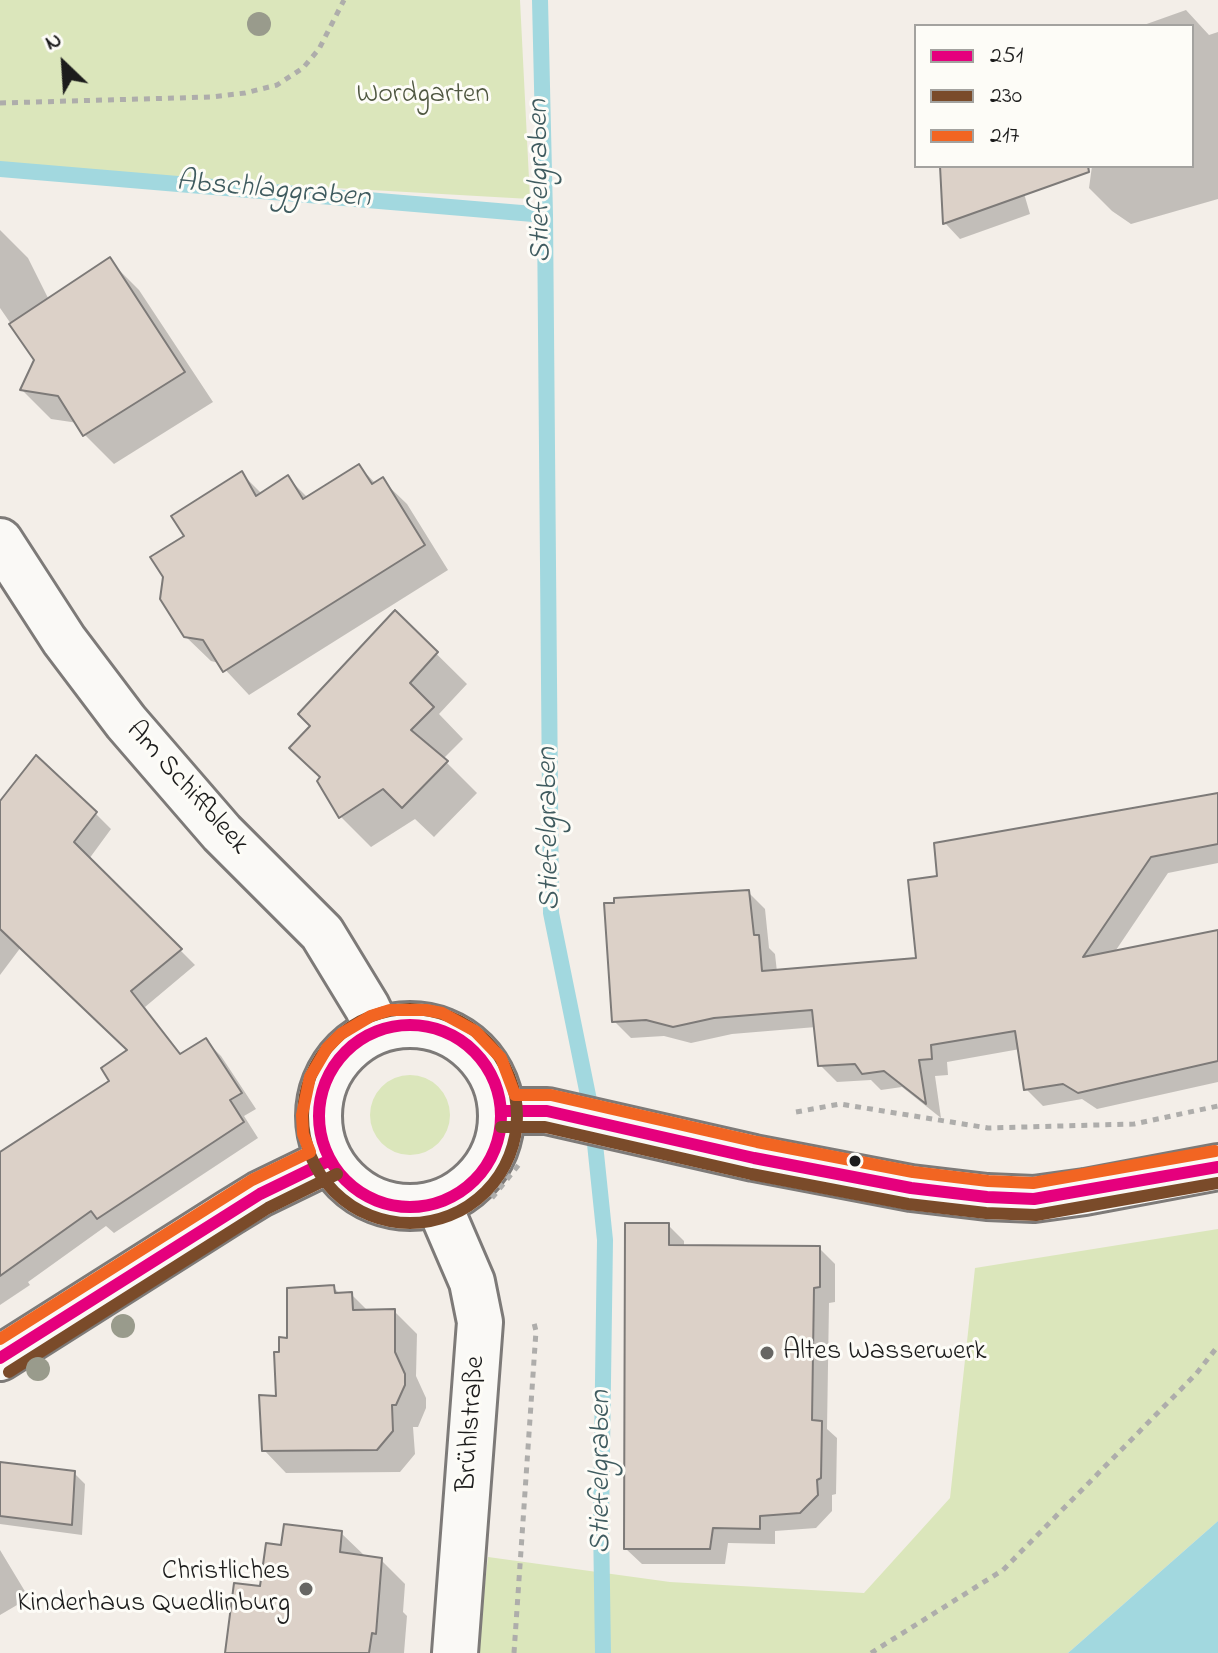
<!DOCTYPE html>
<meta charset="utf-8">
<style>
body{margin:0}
#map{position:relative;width:1218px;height:1653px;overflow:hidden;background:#f3eee8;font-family:"Indie Flower",sans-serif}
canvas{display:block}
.legend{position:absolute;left:914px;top:24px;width:280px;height:144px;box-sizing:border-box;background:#fdfcf7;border:2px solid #a3a29f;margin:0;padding:10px 14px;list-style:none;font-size:24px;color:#1c1c1c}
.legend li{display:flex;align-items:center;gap:16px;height:40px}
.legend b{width:40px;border:2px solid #a3a29f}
.north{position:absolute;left:24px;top:24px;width:80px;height:80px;-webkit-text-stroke:6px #fdfcf7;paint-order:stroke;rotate:335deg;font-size:22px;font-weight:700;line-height:32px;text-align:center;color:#1c1c1c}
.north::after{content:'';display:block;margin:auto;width:28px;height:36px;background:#1c1c1c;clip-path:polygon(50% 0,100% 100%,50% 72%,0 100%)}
</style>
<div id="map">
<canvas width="1218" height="1653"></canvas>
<ul class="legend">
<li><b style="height:10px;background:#e5007d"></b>251</li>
<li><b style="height:10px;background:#7a4b2a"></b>230</li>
<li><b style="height:10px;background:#f26522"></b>217</li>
</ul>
<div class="north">N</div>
</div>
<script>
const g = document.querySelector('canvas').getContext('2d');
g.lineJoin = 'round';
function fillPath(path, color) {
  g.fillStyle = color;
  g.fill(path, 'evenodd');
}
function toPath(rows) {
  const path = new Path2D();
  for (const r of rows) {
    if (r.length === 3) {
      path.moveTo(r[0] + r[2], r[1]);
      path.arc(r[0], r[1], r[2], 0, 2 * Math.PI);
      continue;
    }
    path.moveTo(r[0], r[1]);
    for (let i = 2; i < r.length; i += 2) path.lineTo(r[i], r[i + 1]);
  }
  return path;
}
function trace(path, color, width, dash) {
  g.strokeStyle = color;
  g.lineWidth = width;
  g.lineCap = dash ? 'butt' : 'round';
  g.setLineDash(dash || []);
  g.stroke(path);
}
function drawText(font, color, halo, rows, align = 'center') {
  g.font = font + ' "Indie Flower",sans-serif';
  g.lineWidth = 6;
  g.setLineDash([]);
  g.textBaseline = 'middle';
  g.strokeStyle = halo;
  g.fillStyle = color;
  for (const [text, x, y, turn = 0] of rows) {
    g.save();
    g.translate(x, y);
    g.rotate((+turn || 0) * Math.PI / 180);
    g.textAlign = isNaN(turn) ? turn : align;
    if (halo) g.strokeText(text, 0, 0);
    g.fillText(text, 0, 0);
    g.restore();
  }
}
fillPath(toPath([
 [0,0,520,0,530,199,0,169],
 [410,1115,40],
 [1218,1229,1218,1521,1068,1653,477,1653,488,1557,670,1582,864,1593,950,1498,975,1268]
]), '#dbe6bb');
fillPath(toPath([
 [1218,1521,1218,1653,1068,1653]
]), '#a2d8df');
fillPath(toPath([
 [1186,10,1209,35,1218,32,1218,199,1131,224,1112,211,1089,188,1092,166,1192,166,1192,26,1141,26],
 [942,166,1016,166,1030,214,960,239,945,223],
 [0,230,28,258,49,300,109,260,139,290,213,402,114,464,85,435,78,423,51,419,22,390,36,360,0,308],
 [359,466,376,484,382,480,407,504,448,570,249,695,219,663,211,661,185,636,186,537,242,474,263,495,288,478,308,498],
 [395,613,467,684,439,714,463,739,443,759,477,793,434,837,415,819,371,847,340,816,322,778,313,726],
 [1218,795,1218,863,1168,873,1114,953,1218,932,1218,1082,1097,1109,1082,1099,1043,1106,1026,1089,1020,1049,947,1062,948,1075,935,1076,941,1118,902,1087,881,1090,871,1080,837,1082,820,1065,816,1027,732,1034,691,1043,664,1036,631,1038,614,1021,748,892,765,909,769,948,775,954,777,972,918,960,939,878],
 [0,805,96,814,111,829,89,859,195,965,145,1007,182,1055,206,1041,221,1056,256,1109,244,1116,258,1138,114,1233,106,1226,28,1282,30,1285,0,1305,0,1154,111,1082,130,1051,21,947,0,975],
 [668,1225,684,1241,684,1247,819,1248,835,1264,835,1302,829,1303,827,1429,837,1438,836,1494,832,1495,832,1511,816,1528,775,1531,775,1544,728,1543,725,1564,642,1564,626,1549],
 [333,1287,340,1294,351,1294,368,1311,394,1311,417,1334,416,1376,426,1398,426,1408,418,1427,413,1427,415,1454,400,1472,286,1473,264,1450,278,1398,281,1354,289,1340],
 [74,1473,85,1484,82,1535,0,1524,0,1481],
 [341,1533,366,1557,381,1560,405,1584,403,1612,407,1616,404,1653,227,1653,283,1547],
 [0,1550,29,1598,0,1615]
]), '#0003');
trace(toPath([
 [540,0,545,215,551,913,592,1115,605,1240,601,1522,603,1653],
 [0,169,545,215]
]), '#a2d8df', 16);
const building = toPath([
 [940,166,1088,166,1089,172,943,224,940,166],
 [110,257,185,372,83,436,58,396,20,390,34,360,9,324,110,257],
 [359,464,372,484,383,477,425,545,223,672,203,640,184,637,160,599,163,577,150,557,184,536,171,516,242,471,256,496,288,475,303,499,359,464],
 [395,610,438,652,410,683,434,707,411,730,448,761,402,808,383,789,339,818,317,781,320,777,289,748,310,726,298,714,395,610],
 [36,755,97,812,74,842,182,949,131,991,180,1054,206,1038,242,1093,230,1100,244,1122,97,1219,91,1211,0,1276,0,1152,109,1081,101,1068,127,1050,0,929,0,801,36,755],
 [1218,793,1218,844,1151,857,1083,957,1218,930,1218,1061,1078,1093,1063,1084,1024,1090,1015,1031,931,1045,932,1059,919,1060,926,1104,884,1071,862,1074,855,1064,818,1066,812,1010,714,1018,673,1027,646,1020,612,1022,604,903,614,903,614,898,749,890,754,935,759,935,762,971,916,958,908,880,937,876,934,843,1218,793],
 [625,1223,669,1223,669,1245,820,1246,820,1287,814,1288,812,1420,822,1421,821,1478,817,1480,818,1495,800,1513,760,1516,760,1529,713,1528,710,1549,624,1549,625,1223],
 [334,1285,335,1293,352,1292,353,1310,395,1309,395,1352,405,1374,405,1385,396,1405,392,1405,393,1431,377,1450,262,1451,259,1395,276,1396,274,1352,279,1352,279,1337,287,1338,287,1288,334,1285],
 [0,1462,75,1471,72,1525,0,1516,0,1462],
 [284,1524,342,1531,340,1552,382,1558,376,1634,372,1633,369,1653,225,1653,234,1583,260,1586,266,1543,281,1545,284,1524]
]);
fillPath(building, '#dcd1c8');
trace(building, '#7d7a78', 2);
const minor = toPath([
 [0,541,64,640,126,722,222,833,322,933,367,1007,378,1030],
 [410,1116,91],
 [501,1111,547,1111,754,1158,911,1188,987,1197,1034,1199,1085,1192,1218,1167],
 [438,1203,472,1282,480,1322,455,1653],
 [0,1358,229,1213,260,1194,330,1160]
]);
trace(minor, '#7d7a78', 50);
trace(toPath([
 [0,103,211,97,245,93,277,85,303,68,319,49,344,0],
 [796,1112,840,1104,988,1128,1134,1124,1218,1106],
 [492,1198,521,1162],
 [514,1653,536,1331,534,1323],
 [871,1653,1003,1570,1196,1374,1218,1346]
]), '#aeadab', 5, [6, 6]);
trace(minor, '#faf9f6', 44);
trace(toPath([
 [410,1116,91],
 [501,1111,547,1111,754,1158,911,1188,987,1197,1034,1199,1218,1167],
 [0,1358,260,1194,330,1160]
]), '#e5007d', 12);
trace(toPath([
 [410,1116,107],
 [501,1127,545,1127,751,1174,908,1204,986,1213,1036,1215,1218,1183],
 [9,1372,268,1208,337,1174]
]), '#7a4b2a', 12);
trace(toPath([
 [0,1339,252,1180,310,1152,303,1134,302,1115,310,1077,327,1048,341,1034,371,1016,390,1010,426,1010,442,1013,475,1031,501,1058,515,1095,551,1095,757,1142,913,1172,988,1181,1033,1183,1215,1151]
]), '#f26522', 12);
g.fillStyle = '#999b8c';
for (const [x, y] of [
 [259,24],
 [123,1326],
 [38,1369]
]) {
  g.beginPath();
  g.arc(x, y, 12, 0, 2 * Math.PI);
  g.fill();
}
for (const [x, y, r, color] of [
 [855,1161,7,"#1c1c1c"],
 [767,1353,8,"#676663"],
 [306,1589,8,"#676663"]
]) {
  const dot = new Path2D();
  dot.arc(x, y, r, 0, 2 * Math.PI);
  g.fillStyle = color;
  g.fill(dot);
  trace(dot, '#fdfcf7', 3);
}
drawText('28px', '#4f5741', '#fdfcf7', [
 ["Wordgarten",423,96]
]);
drawText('28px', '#1c1c1c', '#fdfcf7', [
 ["Am Schiffbleek",186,789,48],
 ["Brühlstraße",473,1424,-86]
]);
drawText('28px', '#1c1c1c', '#fdfcf7', [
 ["Altes Wasserwerk",783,1353],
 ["Christliches",290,1573,"right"],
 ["Kinderhaus Quedlinburg",290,1605,"right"]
], 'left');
drawText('italic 30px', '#3f5b5f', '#fdfcf7', [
 ["Stiefelgraben",542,181,-91],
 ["Abschlaggraben",273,192,5],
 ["Stiefelgraben",551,829,-91],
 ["Stiefelgraben",603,1472,-90]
]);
</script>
